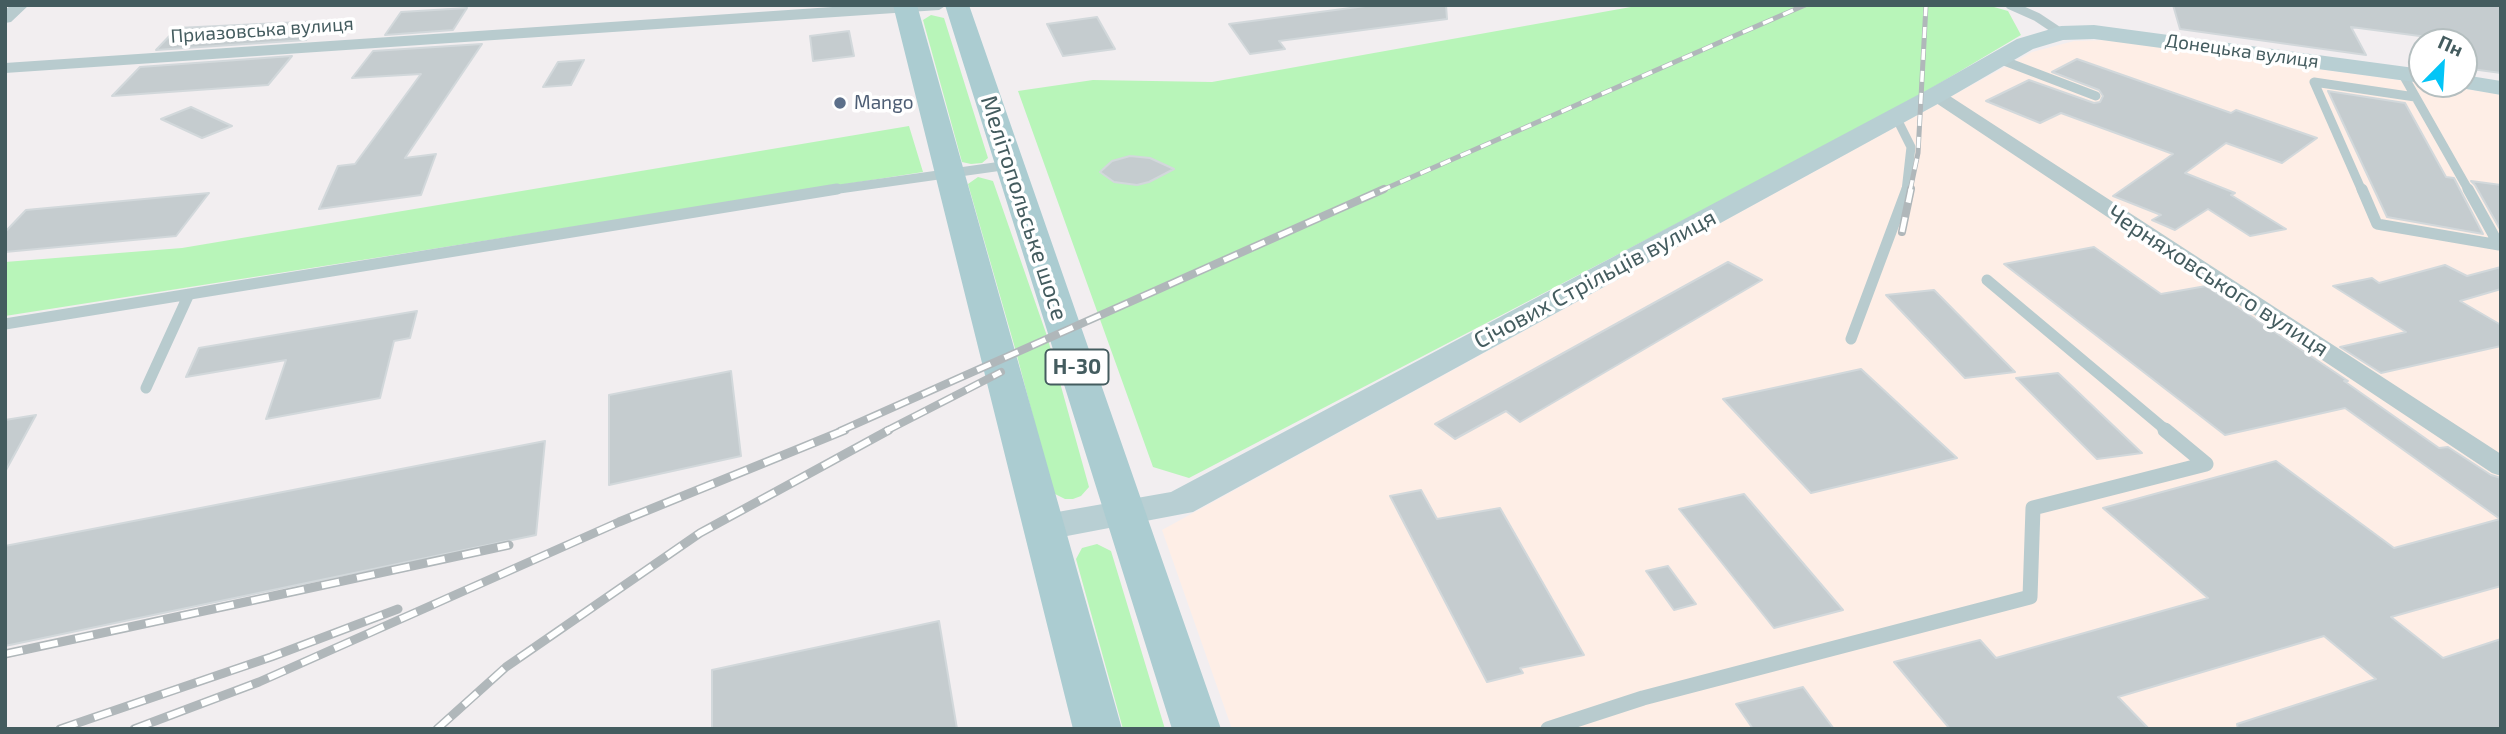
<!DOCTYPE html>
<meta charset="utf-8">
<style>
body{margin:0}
#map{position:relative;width:2506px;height:734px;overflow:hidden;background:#f2eef0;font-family:"Exo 2",sans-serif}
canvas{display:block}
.frame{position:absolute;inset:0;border:7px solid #445c5f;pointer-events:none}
.north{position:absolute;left:2408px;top:28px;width:70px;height:70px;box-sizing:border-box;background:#fff;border:2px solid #b4bebf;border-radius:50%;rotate:24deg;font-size:19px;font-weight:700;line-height:28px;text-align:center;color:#445c5f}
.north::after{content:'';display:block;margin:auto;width:24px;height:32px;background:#03c5f7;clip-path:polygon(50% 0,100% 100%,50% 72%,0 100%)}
</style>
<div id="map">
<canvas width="2506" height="734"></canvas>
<div class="frame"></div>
<div class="north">Пн</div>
</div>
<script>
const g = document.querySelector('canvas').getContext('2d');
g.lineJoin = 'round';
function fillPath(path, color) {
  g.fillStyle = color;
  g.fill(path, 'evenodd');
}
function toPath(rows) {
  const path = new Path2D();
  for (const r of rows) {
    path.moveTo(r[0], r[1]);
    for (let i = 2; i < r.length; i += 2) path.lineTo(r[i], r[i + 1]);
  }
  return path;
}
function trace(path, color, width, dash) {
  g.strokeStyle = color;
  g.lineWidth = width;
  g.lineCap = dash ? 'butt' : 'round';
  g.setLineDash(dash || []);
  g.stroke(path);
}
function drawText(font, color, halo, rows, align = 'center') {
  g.font = font + ' "Exo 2",sans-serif';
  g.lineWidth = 7;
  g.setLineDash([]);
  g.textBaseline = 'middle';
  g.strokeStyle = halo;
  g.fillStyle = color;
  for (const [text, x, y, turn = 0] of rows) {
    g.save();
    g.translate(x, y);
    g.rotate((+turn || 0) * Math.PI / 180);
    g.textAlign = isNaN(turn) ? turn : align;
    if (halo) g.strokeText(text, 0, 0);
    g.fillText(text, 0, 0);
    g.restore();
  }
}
fillPath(toPath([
 [2107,40,2501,94,2501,729,1232,729,1162,530,2032,52,2074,41]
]), '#feeee6');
fillPath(toPath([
 [1642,5,1987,5,2008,11,2021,35,1893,111,1189,478,1153,467,1018,91,1093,80,1212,82],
 [931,15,944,18,988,158,982,163,971,164,962,162,923,20],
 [909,126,923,172,5,316,5,262,182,248],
 [978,177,993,181,1047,336,1089,487,1081,496,1073,499,1065,499,1053,493,1015,348,968,184],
 [1097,544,1111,551,1165,729,1123,729,1076,559,1082,548]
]), '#b8f5b9');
const building = toPath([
 [1373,5,1446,5,1447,19,1279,41,1285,49,1250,54,1229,24,1373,5],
 [2173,5,2501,5,2501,73,2464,68,2464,42,2437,42,2435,38,2351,27,2366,55,2180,29,2173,5],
 [467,8,453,30,385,35,401,12,467,8],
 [1097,17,1115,49,1063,56,1047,24,1097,17],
 [322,21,306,40,156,50,177,28,322,21],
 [849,31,854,56,813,61,810,36,849,31],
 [482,44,405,158,436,154,421,195,319,209,338,166,355,164,421,74,352,78,373,51,482,44],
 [292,56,268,85,112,96,140,67,292,56],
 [2077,59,2231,113,2236,110,2317,138,2282,163,2226,143,2185,173,2235,193,2231,195,2286,229,2250,236,2208,209,2175,230,2152,220,2161,215,2113,196,2173,154,2061,113,2040,123,1986,101,2029,80,2094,103,2100,102,2103,96,2099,90,2052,72,2077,59],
 [584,60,571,85,543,87,558,62,584,60],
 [2328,91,2405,103,2446,177,2454,178,2483,234,2387,217,2328,91],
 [191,107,232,126,202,138,161,119,191,107],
 [1130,156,1150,158,1174,169,1149,182,1137,185,1114,182,1100,172,1112,161,1130,156],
 [2471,181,2501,185,2501,231,2475,185,2471,181],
 [209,193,176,236,5,252,5,232,26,210,209,193],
 [2094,247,2161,294,2206,286,2348,381,2344,381,2439,448,2448,447,2491,475,2501,478,2501,586,2391,617,2443,658,2501,639,2501,729,2238,729,2237,724,2376,679,2324,636,2118,697,2149,729,1950,729,1894,662,1980,640,1996,658,2208,598,2103,508,2276,461,2394,548,2500,519,2345,408,2225,435,2004,264,2094,247],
 [1728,262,1762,280,1520,422,1506,411,1455,439,1435,424,1728,262],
 [2445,265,2467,276,2501,267,2501,289,2460,301,2501,325,2501,346,2381,373,2340,347,2406,332,2333,286,2372,278,2379,283,2445,265],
 [1934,290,2015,372,1965,378,1886,295,1934,290],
 [417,311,410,338,394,341,380,398,266,419,286,360,186,377,199,348,417,311],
 [1861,369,1957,458,1811,493,1723,399,1861,369],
 [731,371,741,456,609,485,609,395,731,371],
 [2058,373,2142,453,2097,459,2016,378,2058,373],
 [36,415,5,472,5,420,36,415],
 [545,441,536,535,5,646,5,546,545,441],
 [1421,490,1437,519,1500,508,1584,655,1520,668,1523,673,1487,682,1390,496,1421,490],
 [1744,494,1843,610,1774,628,1679,509,1744,494],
 [1668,566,1696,604,1674,610,1646,571,1668,566],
 [939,621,957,729,712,729,712,670,939,621],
 [1803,687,1834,729,1753,729,1736,704,1803,687]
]);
fillPath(building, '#c5cccf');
trace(building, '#d2d8db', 2);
trace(toPath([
 [2010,5,2037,17,2061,33],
 [1999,59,2096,96],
 [2402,73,2469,191],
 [1896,117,1911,147,1906,191],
 [825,191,1009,165],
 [2362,191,2314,82,2415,97]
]), '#b8cbce', 9);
trace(toPath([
 [2362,189,2377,224,2499,245],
 [2468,189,2499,245],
 [1987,280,2167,431],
 [5,324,837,189],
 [1851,339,1907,189],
 [146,388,189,294]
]), '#b8cbce', 11);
trace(toPath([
 [1548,729,1643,698,2030,597,2033,508,2206,464,2165,430]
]), '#b8cbce', 15);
fillPath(toPath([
 [11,5,29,5,11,22,5,23,5,10,11,5],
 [862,5,947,5,939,10,5,73,5,63,862,5],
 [1936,89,1942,91,2501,454,2501,476,2492,473,1930,99,1927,95,1936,89]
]), '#b8cbce');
fillPath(toPath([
 [2094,25,2422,69,2422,83,2094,39,2063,40,2033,49,1945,100,1193,512,1046,540,1033,537,1027,527,1033,517,1046,514,1171,492,1927,90,2017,39,2061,26,2094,25],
 [2464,75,2501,81,2501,95,2455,87,2453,84,2464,84,2464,75]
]), '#b8cfd3');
fillPath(toPath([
 [893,5,917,5,1122,729,1073,729,893,5],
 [945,5,969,5,1221,729,1172,729,945,5]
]), '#abccd1');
const railFar2 = toPath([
 [1380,191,1805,5],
 [1910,191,1918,153,1926,5]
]);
const railFar1 = toPath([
 [1902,232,1911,189],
 [840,431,1384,189],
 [886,431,1001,372]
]);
const rail = toPath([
 [5,654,509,545],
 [60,729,271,657,398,609],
 [134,729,259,682,619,522,845,430],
 [437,729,506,667,700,533,889,430]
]);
trace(railFar2, '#b0b7ba', 5);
trace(railFar1, '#b0b7ba', 8);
trace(rail, '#b0b7ba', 9);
trace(railFar2, '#fff', 3.5, [11]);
trace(railFar1, '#fff', 5, [15]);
trace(rail, '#fff', 6, [18]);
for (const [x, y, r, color] of [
 [840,103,7,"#5c6f8a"]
]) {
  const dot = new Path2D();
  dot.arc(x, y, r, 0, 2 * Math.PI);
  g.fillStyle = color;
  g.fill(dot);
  trace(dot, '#fff', 2.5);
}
drawText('19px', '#445c5f', '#fff', [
 ["Приазовська вулиця",262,30,-4],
 ["Донецька вулиця",2242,51,8]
]);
drawText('19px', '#4e5e75', '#fff', [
 ["Mango",854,103]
], 'left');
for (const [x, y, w] of [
 [1077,367,63]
]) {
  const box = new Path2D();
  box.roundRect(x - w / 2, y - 17.5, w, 35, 5);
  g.fillStyle = '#fff';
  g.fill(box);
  trace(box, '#445c5f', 2);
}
drawText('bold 21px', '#445c5f', null, [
 ["Н-30",1077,367]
]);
drawText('23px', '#445c5f', '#fff', [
 ["Мелітопольське шосе",1024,208,72],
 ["Січових Стрільців вулиця",1595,279,-28],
 ["Черняховського вулиця",2218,281,33]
]);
</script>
